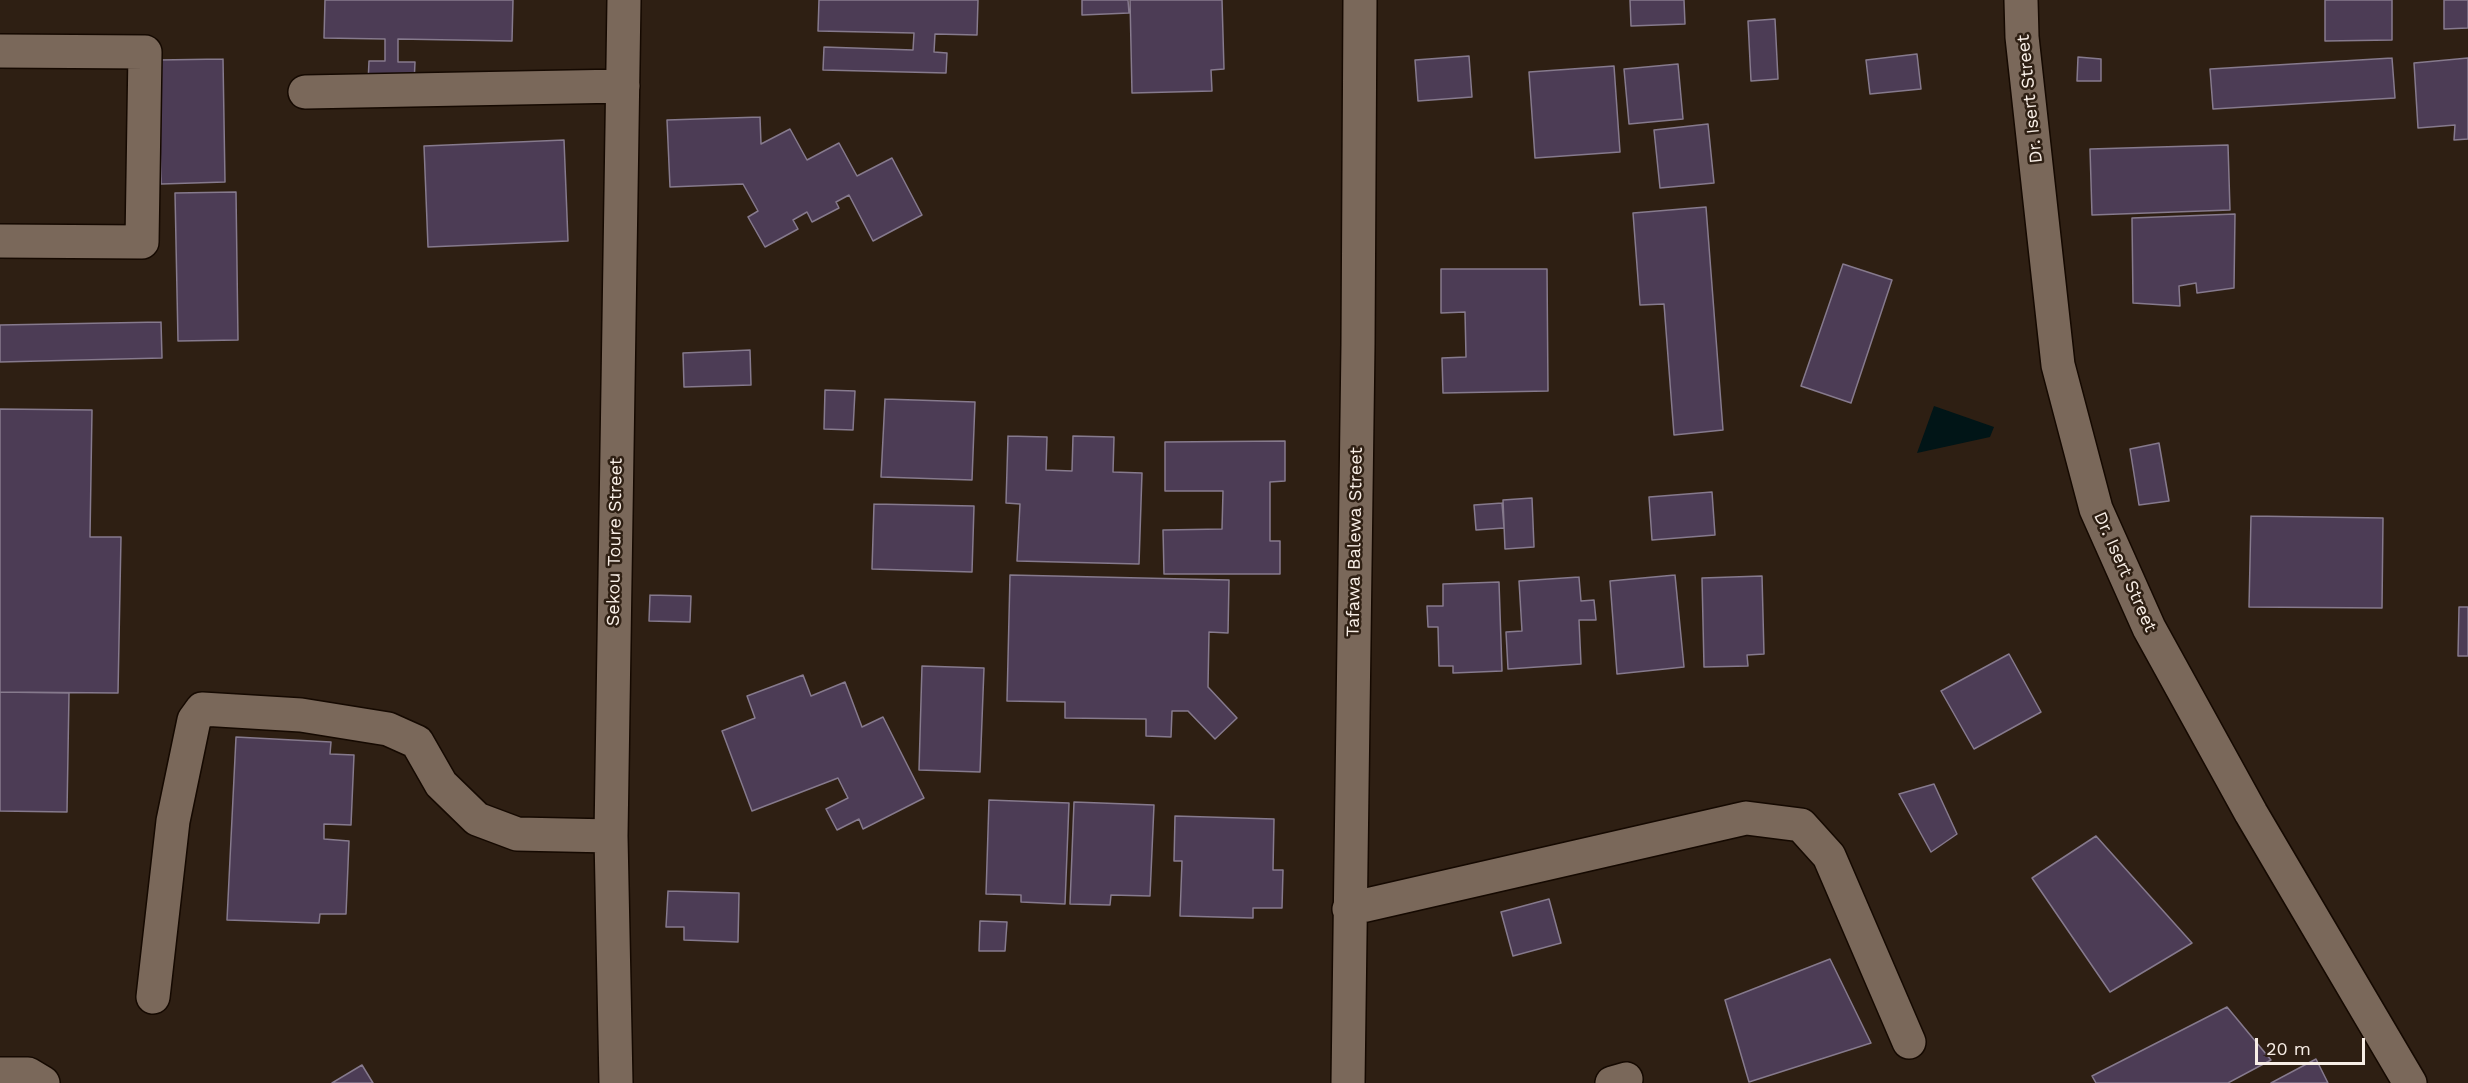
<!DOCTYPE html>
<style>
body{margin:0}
#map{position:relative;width:2468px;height:1083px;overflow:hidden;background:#2e1f13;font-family:"Work Sans",sans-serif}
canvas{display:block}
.scale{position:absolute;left:2255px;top:1038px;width:110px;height:27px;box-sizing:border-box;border:3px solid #f8eee6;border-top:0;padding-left:8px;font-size:18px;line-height:21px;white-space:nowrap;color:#f8eee6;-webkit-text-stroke:4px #2e1f13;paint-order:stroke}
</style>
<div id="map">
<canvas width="2468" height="1083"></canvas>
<div class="scale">20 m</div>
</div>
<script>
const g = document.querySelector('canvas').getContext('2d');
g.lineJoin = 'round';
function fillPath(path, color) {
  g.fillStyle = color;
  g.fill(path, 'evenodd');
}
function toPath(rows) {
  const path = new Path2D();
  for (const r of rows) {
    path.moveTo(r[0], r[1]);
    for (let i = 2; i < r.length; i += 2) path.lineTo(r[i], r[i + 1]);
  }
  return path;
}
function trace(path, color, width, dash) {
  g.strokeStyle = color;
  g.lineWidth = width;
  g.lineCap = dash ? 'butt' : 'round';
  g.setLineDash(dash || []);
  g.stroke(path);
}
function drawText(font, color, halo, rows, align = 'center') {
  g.font = font + ' "Work Sans",sans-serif';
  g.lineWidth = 5;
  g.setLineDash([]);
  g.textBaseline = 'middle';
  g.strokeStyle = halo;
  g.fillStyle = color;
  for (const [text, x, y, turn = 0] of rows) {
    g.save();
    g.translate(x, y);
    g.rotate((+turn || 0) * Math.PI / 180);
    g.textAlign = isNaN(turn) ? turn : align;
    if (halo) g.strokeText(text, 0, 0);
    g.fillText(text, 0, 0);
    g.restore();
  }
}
fillPath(toPath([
 [1934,406,1994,427,1990,437,1917,453]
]), '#011517');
const building = toPath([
 [325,0,513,0,512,41,398,39,398,62,415,62,414,84,368,83,369,61,385,61,385,39,324,38,325,0],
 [819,0,978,0,977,35,935,34,934,52,947,53,946,73,823,70,824,47,913,50,914,33,818,31,819,0],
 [1082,0,1128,0,1129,13,1082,15,1082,0],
 [1130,0,1222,0,1224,69,1211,70,1212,91,1132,93,1130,0],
 [1630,0,1684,0,1685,24,1631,26,1630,0],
 [2325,0,2392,0,2392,40,2325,41,2325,0],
 [2444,0,2468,0,2468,28,2444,29,2444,0],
 [1775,19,1778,79,1751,81,1748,21,1775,19],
 [1917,54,1921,89,1870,94,1866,60,1917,54],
 [1469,56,1472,97,1418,101,1415,60,1469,56],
 [2078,57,2101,59,2101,81,2077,81,2078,57],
 [2392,58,2395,98,2213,109,2210,69,2392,58],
 [2468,58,2468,139,2454,140,2455,125,2418,128,2414,63,2468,58],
 [223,59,225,182,161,184,158,60,223,59],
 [1678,64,1683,119,1629,124,1624,69,1678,64],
 [1614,66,1620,152,1535,158,1529,72,1614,66],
 [760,117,761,144,790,129,807,160,839,143,857,176,892,158,922,215,873,241,849,195,836,202,839,208,812,222,807,212,793,220,798,229,765,247,748,217,758,211,743,184,670,187,667,120,760,117],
 [1708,124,1714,183,1660,188,1654,130,1708,124],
 [564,140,568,241,428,247,424,146,564,140],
 [2228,145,2230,210,2092,215,2090,149,2228,145],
 [236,192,238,340,178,341,175,193,236,192],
 [1706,207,1723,430,1674,435,1664,304,1640,305,1633,213,1706,207],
 [2235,214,2234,288,2197,293,2196,283,2179,286,2180,306,2133,303,2132,218,2235,214],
 [1843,264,1892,280,1851,403,1801,386,1843,264],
 [1441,269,1547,269,1548,391,1443,393,1442,358,1466,357,1465,312,1441,313,1441,269],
 [161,322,162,358,0,362,0,325,161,322],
 [750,350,751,385,684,387,683,353,750,350],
 [825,390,855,391,853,430,824,429,825,390],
 [885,399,975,402,972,480,881,477,885,399],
 [0,409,92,410,90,537,121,537,118,693,0,692,0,409],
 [1008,436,1047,437,1046,470,1072,471,1073,436,1114,437,1113,472,1142,473,1139,564,1017,561,1020,504,1006,503,1008,436],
 [1285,441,1285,481,1270,482,1270,541,1280,541,1280,574,1164,574,1163,530,1222,529,1223,491,1165,491,1165,442,1285,441],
 [2159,443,2169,501,2139,505,2130,449,2159,443],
 [1712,492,1715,535,1652,540,1649,497,1712,492],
 [1532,498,1534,547,1505,549,1503,500,1532,498],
 [1502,503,1504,528,1476,530,1474,505,1502,503],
 [874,504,974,506,972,572,872,569,874,504],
 [2251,516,2383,518,2382,608,2249,607,2251,516],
 [1010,575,1229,580,1228,633,1209,632,1208,687,1237,718,1215,739,1188,711,1172,711,1171,737,1146,736,1146,719,1065,718,1065,702,1007,701,1010,575],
 [1675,575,1684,667,1617,674,1610,581,1675,575],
 [1762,576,1764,654,1747,655,1748,666,1704,667,1702,578,1762,576],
 [1579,577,1581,601,1594,600,1596,620,1579,620,1581,664,1508,669,1506,632,1522,631,1519,581,1579,577],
 [1499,582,1502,671,1453,673,1453,666,1439,666,1438,627,1428,627,1427,606,1443,606,1443,584,1499,582],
 [650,595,691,596,690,622,649,621,650,595],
 [2459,607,2468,607,2468,656,2458,656,2459,607],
 [2009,654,2041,712,1974,749,1941,691,2009,654],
 [922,666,984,668,980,772,919,770,922,666],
 [803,675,811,696,845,682,862,727,883,717,924,798,863,829,859,819,837,830,826,809,848,798,838,778,752,811,722,731,755,718,747,696,803,675],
 [0,692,69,693,67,812,0,811,0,692],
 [236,737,331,742,330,754,354,755,351,825,324,824,324,839,349,841,346,914,320,914,319,923,227,920,236,737],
 [1934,784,1957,834,1931,852,1899,794,1934,784],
 [989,800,1069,803,1065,904,1021,902,1021,895,986,894,989,800],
 [1074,802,1154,805,1150,896,1111,895,1110,905,1070,904,1074,802],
 [1175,816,1274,819,1273,870,1283,870,1282,908,1253,908,1253,918,1180,916,1182,861,1174,861,1175,816],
 [2096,836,2192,943,2110,992,2032,878,2096,836],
 [668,891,739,893,738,942,684,940,684,927,666,927,668,891],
 [1549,899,1561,943,1513,956,1501,912,1549,899],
 [980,921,1007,922,1005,951,979,951,980,921],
 [1830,959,1871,1043,1749,1082,1725,1000,1830,959],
 [2227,1007,2271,1060,2228,1083,2096,1083,2092,1076,2227,1007],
 [2316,1059,2328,1083,2271,1083,2316,1059],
 [362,1065,373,1083,332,1083,362,1065]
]);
fillPath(building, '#4c3c55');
trace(building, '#867a8d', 1.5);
const minor = toPath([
 [2021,0,2022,37,2058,365,2096,509,2149,628,2251,813,2410,1083],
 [0,51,145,52,142,242,0,241],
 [305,92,623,86],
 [1349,909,1746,818,1801,825,1829,856,1909,1042],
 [153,997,173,821,194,720,202,709,301,715,388,729,417,742,441,784,477,819,517,834,611,836],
 [0,1074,28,1074,43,1083],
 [616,1083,611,836,624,0],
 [1348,1083,1358,345,1360,0],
 [1612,1083,1626,1079]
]);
trace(minor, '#150901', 36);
trace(minor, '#7a685a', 33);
drawText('18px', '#f8eee6', '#2e1f13', [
 ["Dr. Isert Street",2030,99,-96],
 ["Sekou Toure Street",615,542,-89],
 ["Tafawa Balewa Street",1355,542,-89],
 ["Dr. Isert Street",2125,572,66]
]);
</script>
